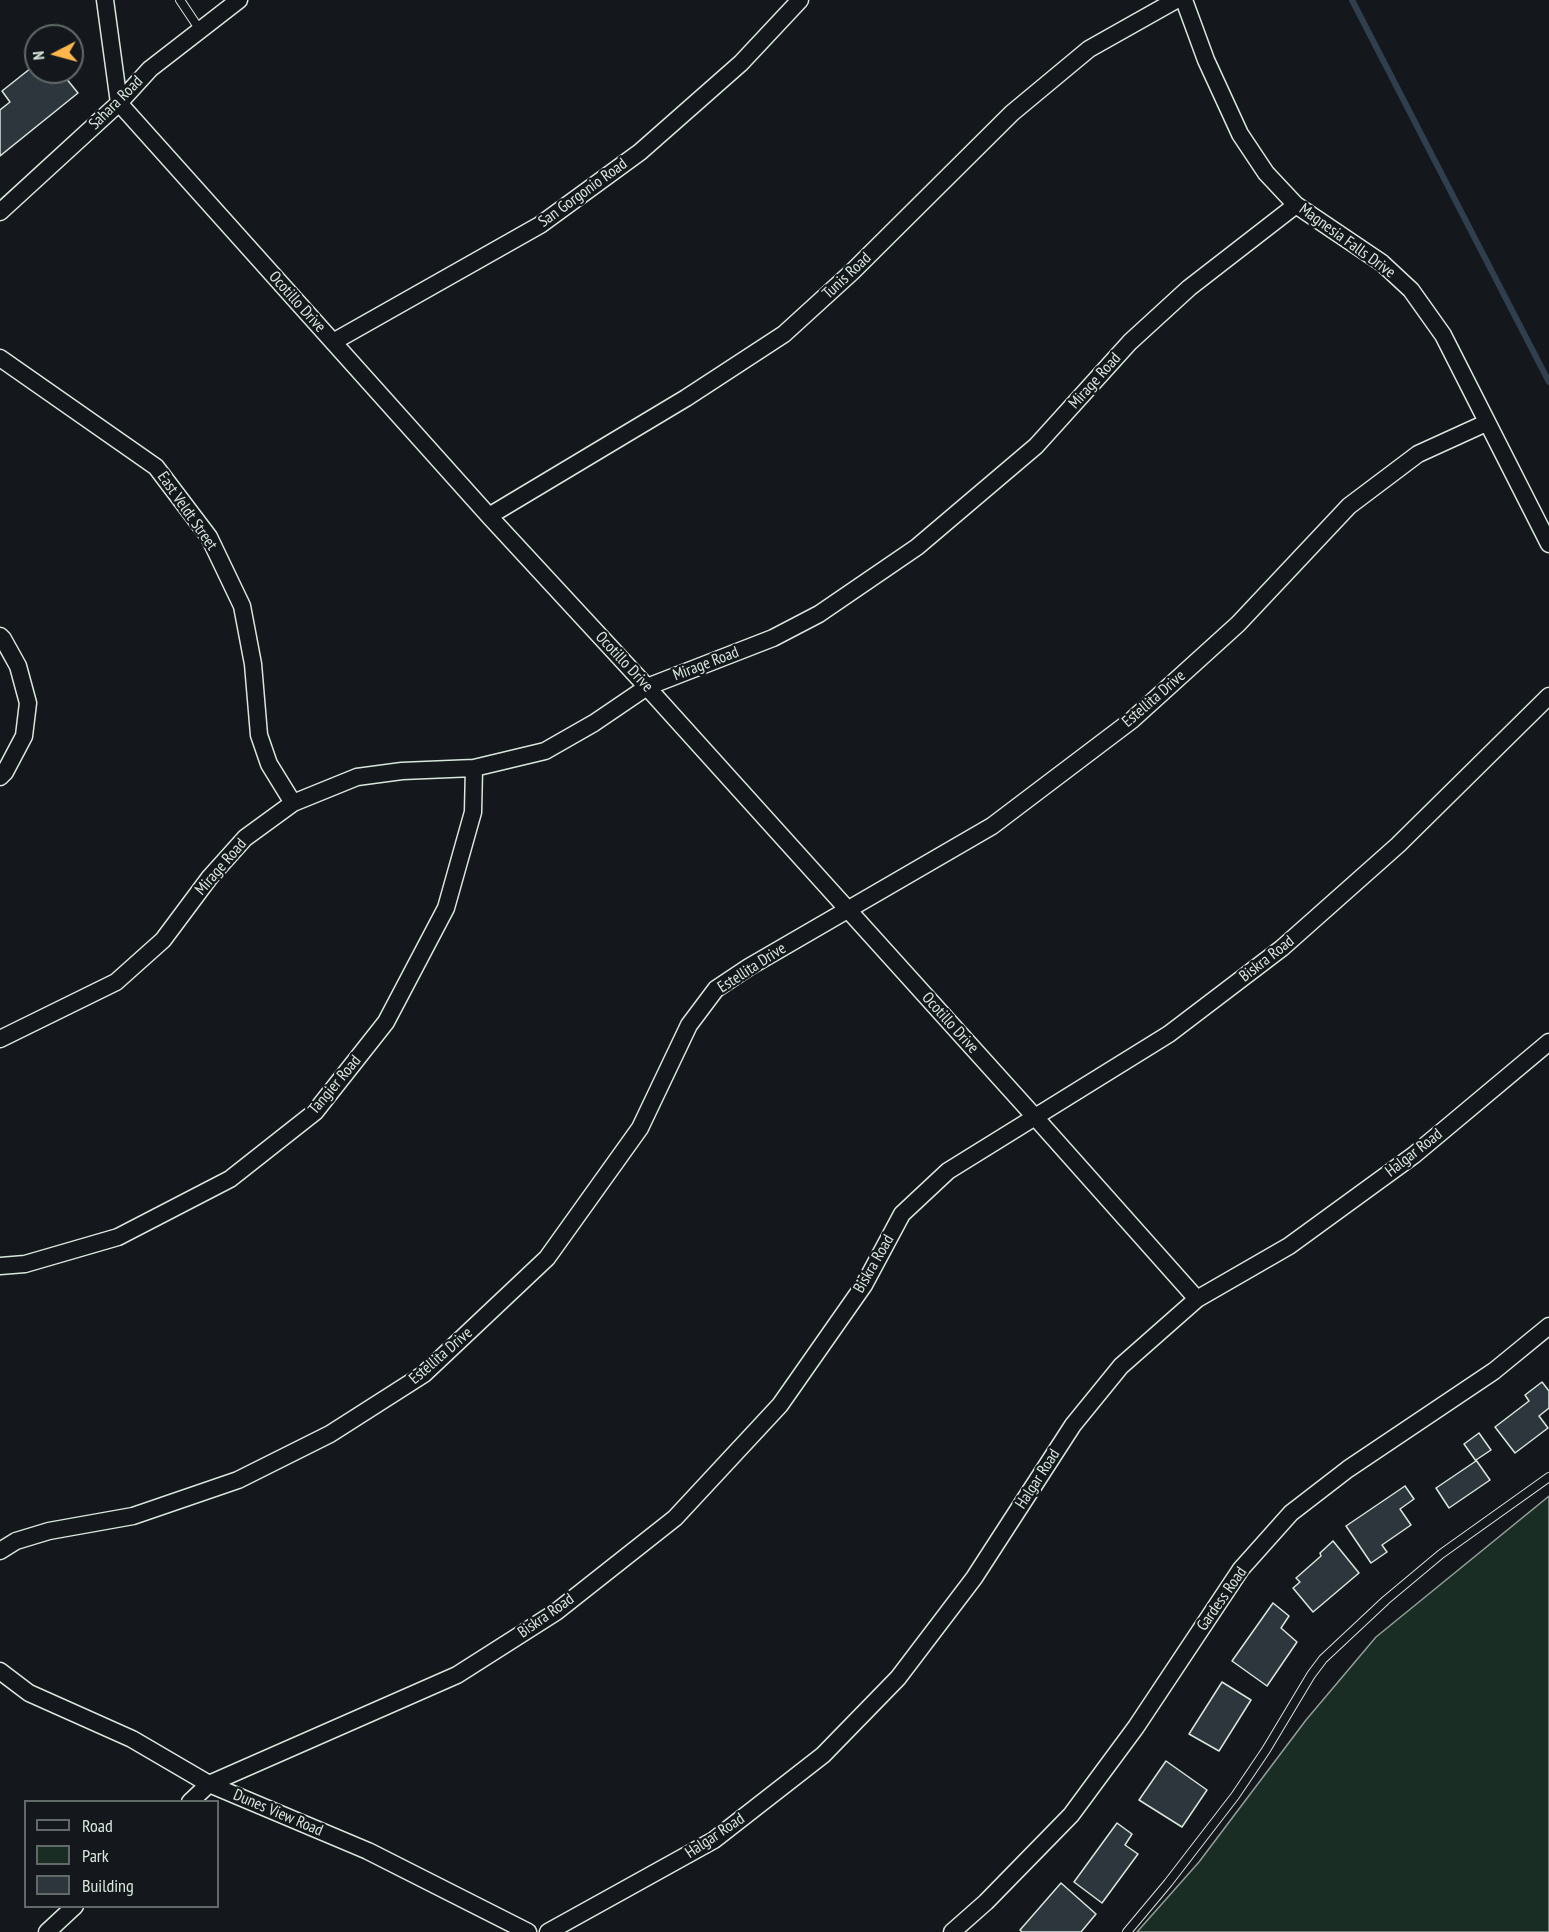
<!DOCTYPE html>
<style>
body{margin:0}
#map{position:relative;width:1549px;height:1932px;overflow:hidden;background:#14181c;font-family:"PT Sans Narrow",sans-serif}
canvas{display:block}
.legend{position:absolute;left:24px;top:1800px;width:195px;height:108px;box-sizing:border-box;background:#14181c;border:2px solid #626a69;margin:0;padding:8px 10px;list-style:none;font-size:18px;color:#d8e6dc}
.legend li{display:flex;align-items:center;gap:12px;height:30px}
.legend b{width:30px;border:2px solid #626a69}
.north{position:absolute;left:24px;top:24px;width:60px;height:60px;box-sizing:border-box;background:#14181c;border:2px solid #626a69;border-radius:50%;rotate:264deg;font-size:16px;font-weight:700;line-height:24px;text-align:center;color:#d8e6dc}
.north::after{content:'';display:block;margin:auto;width:21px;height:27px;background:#ffb74d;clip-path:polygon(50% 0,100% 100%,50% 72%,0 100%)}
</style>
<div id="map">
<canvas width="1549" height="1932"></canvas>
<ul class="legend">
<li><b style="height:8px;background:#14181c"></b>Road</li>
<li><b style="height:16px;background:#1a2d24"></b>Park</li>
<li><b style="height:16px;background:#2c363c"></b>Building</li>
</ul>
<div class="north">N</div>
</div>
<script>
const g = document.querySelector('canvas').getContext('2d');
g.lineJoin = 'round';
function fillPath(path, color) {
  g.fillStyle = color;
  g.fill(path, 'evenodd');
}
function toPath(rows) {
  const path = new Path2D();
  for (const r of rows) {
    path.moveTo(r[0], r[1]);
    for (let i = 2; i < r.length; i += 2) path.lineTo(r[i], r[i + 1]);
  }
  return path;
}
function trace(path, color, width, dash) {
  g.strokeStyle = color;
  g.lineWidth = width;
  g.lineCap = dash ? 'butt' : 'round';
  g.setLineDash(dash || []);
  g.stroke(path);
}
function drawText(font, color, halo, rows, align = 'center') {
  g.font = font + ' "PT Sans Narrow",sans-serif';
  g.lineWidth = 4.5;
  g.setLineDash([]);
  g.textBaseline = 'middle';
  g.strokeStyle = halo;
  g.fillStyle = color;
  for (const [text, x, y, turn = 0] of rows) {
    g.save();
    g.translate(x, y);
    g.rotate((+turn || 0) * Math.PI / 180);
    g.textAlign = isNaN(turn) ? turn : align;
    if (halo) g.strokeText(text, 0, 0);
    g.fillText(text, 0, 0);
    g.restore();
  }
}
const green = toPath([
 [1549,1496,1549,1932,1137,1932,1199,1862,1306,1720,1376,1637,1549,1496]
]);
fillPath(green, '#1a2d24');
trace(green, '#939e99', 1.5);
trace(toPath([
 [1352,0,1549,382]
]), '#2f3f4d', 6);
const building = toPath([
 [36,64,36,72,61,72,78,93,0,156,0,110,10,102,2,91,36,64],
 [1542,1382,1549,1391,1549,1408,1539,1416,1548,1428,1515,1453,1495,1427,1529,1401,1525,1395,1542,1382],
 [1479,1433,1491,1450,1476,1460,1490,1480,1449,1508,1436,1488,1476,1461,1464,1444,1479,1433],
 [1405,1486,1414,1499,1400,1509,1411,1525,1382,1545,1387,1552,1371,1563,1346,1526,1405,1486],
 [1333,1541,1359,1573,1313,1612,1293,1588,1300,1582,1296,1578,1321,1556,1320,1553,1333,1541],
 [1273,1603,1289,1616,1281,1628,1297,1642,1267,1686,1232,1661,1273,1603],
 [1222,1682,1251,1700,1219,1751,1189,1734,1222,1682],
 [1166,1761,1207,1790,1182,1827,1139,1800,1166,1761],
 [1117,1823,1132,1834,1125,1845,1138,1854,1102,1903,1074,1882,1117,1823],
 [1061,1883,1096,1914,1081,1932,1022,1932,1020,1930,1061,1883]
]);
fillPath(building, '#2c363c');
trace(building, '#d8e6dc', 1.5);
const service = toPath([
 [180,0,200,30],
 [1127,1932,1168,1883,1235,1796,1266,1750,1311,1675,1323,1659,1386,1600,1441,1554,1549,1477]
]);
const minor = toPath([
 [105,0,119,103,489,516,647,687,1035,1117,1197,1299],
 [1184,0,1206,60,1240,134,1266,173,1296,205,1382,263,1411,290,1443,335,1549,544],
 [0,212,119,103,150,69,239,0],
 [333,342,540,225,640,152,741,63,800,0],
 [0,358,156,467,209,537,242,606,253,664,259,735,269,764,293,803],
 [489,516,686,398,784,334,852,272,1012,113,1089,49,1176,0],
 [0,636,3,639,18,666,28,703,24,736,5,772,0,777],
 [0,1039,116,982,163,940,210,877,245,838,293,803,357,777,402,771,474,768,545,751,594,723,647,687,773,638,819,614,917,547,1036,446,1130,342,1189,288,1296,205],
 [0,1266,25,1264,118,1237,230,1179,315,1112,386,1022,446,908,473,812,474,768],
 [0,1551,16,1541,49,1531,133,1516,238,1480,330,1434,424,1374,547,1258,640,1128,689,1025,716,989,749,967,992,826,1132,720,1238,624,1349,506,1418,454,1486,423],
 [0,1671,29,1693,132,1739,209,1784,368,1851,528,1932],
 [190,1802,209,1784,457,1675,556,1612,675,1518,780,1405,864,1285,902,1214,948,1171,1169,1034,1282,948,1398,845,1549,696],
 [47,1932,75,1906],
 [548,1932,714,1840,823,1755,898,1678,974,1578,1073,1425,1121,1366,1197,1299,1289,1246,1414,1155,1549,1042],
 [952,1932,986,1902,1071,1815,1136,1727,1241,1569,1291,1513,1348,1469,1494,1371,1549,1326]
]);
trace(service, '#d8e6dc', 10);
trace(minor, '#d8e6dc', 19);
trace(service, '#14181c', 8);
trace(minor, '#14181c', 16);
drawText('16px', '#d8e6dc', '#14181c', [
 ["Sahara Road",116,103,-45],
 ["San Gorgonio Road",583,193,-36],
 ["Magnesia Falls Drive",1347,241,36],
 ["Tunis Road",847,276,-43],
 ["Ocotillo Drive",297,302,48],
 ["Mirage Road",1095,381,-48],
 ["East Veldt Street",187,511,55],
 ["Ocotillo Drive",624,662,47],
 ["Mirage Road",706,664,-21],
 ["Estellita Drive",1154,699,-41],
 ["Mirage Road",221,867,-49],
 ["Biskra Road",1267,959,-38],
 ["Estellita Drive",752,968,-33],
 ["Ocotillo Drive",950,1023,48],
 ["Tangier Road",335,1085,-50],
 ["Halgar Road",1414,1153,-38],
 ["Biskra Road",874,1264,-60],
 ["Estellita Drive",441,1356,-41],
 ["Halgar Road",1038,1479,-57],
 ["Gardess Road",1222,1599,-55],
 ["Biskra Road",546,1616,-35],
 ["Dunes View Road",278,1813,23],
 ["Halgar Road",715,1836,-34]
]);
</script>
